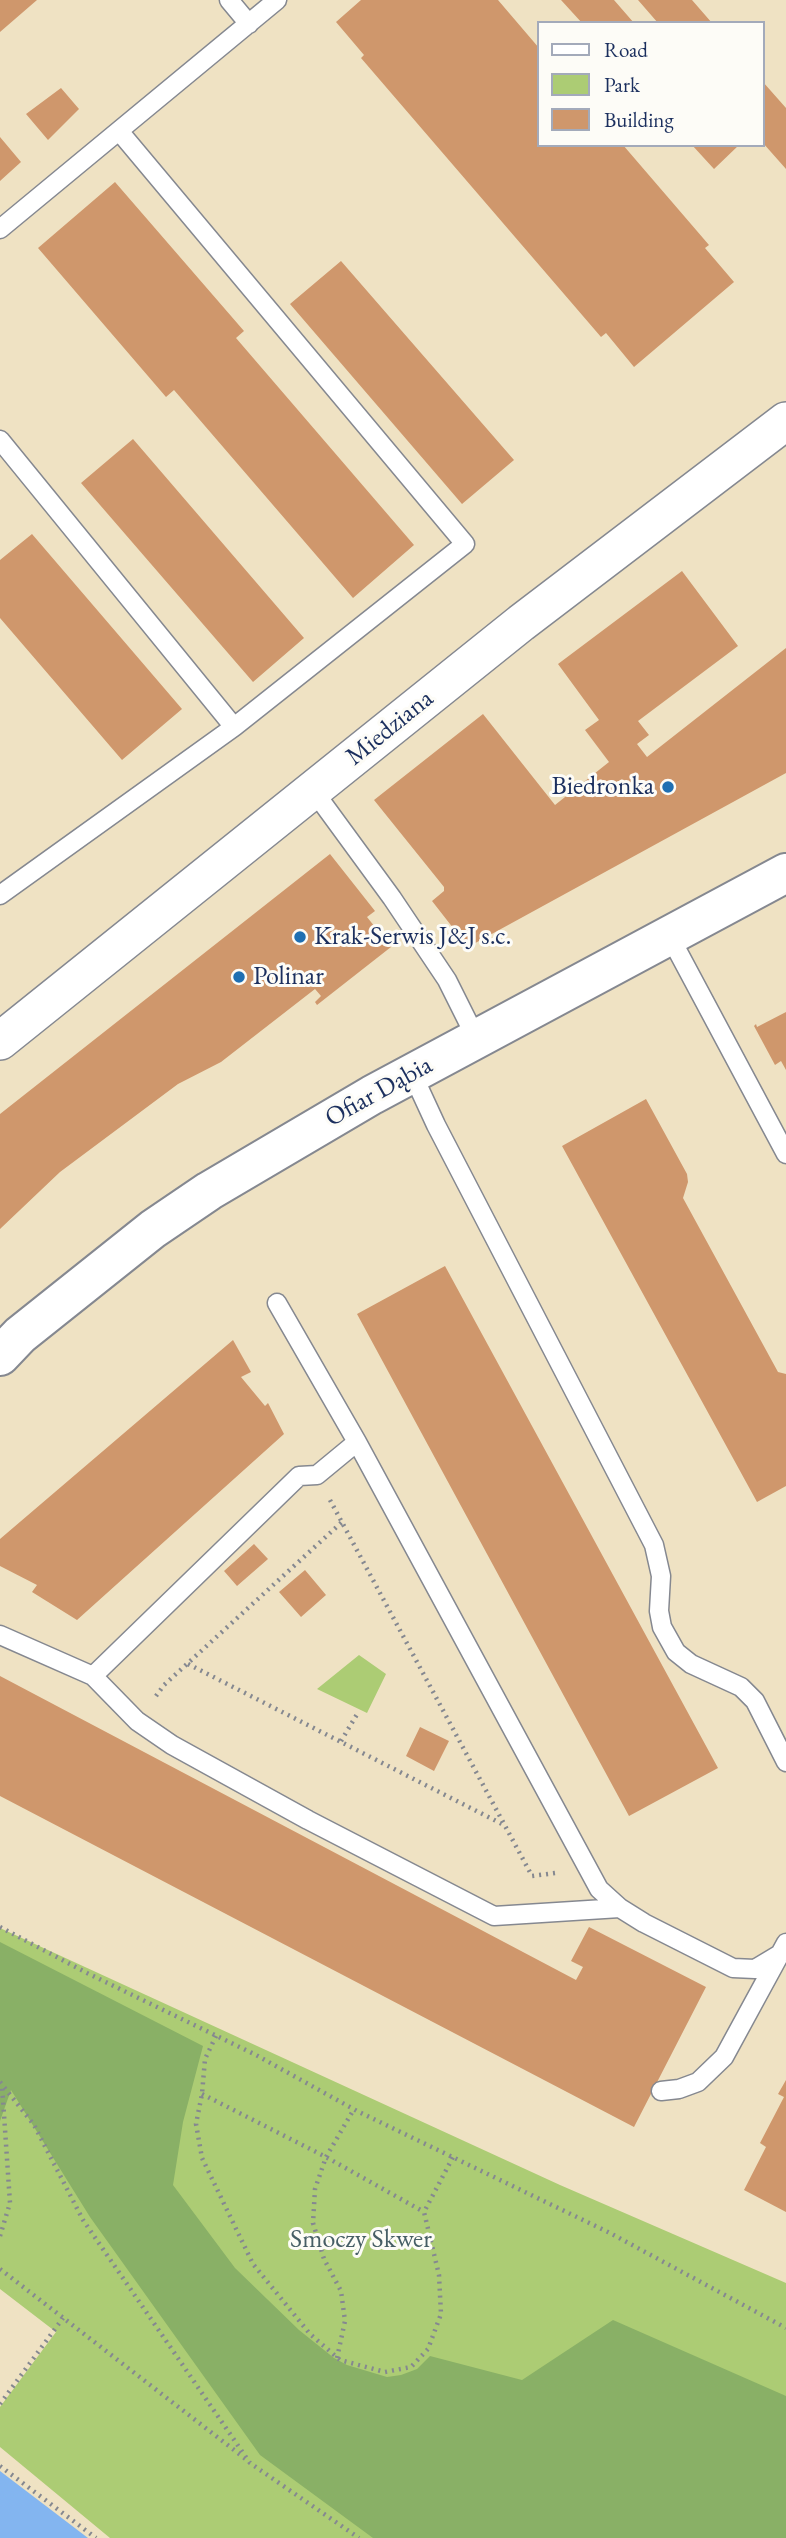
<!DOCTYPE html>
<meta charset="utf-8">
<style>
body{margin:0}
#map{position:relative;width:786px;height:2538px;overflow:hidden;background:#efe2c3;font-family:"EB Garamond",serif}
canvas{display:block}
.legend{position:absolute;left:537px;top:21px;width:228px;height:126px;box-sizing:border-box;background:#fdfcf7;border:2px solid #a3aaba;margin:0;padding:9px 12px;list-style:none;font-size:21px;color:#1b2f5e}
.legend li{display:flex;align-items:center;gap:14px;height:35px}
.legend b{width:35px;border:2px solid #a3aaba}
</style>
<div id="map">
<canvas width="786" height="2538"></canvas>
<ul class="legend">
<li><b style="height:9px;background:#fff"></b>Road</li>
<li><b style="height:19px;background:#accc74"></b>Park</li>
<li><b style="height:19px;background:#cf976c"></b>Building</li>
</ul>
</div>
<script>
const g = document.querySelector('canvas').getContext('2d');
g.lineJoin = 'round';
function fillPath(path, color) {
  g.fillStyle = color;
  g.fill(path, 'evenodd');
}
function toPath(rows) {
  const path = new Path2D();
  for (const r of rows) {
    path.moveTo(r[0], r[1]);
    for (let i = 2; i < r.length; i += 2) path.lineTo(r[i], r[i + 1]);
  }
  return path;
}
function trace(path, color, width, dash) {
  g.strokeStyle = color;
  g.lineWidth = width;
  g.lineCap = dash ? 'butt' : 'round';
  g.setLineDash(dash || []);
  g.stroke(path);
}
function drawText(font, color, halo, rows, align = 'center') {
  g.font = font + ' "EB Garamond",serif';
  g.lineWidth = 6;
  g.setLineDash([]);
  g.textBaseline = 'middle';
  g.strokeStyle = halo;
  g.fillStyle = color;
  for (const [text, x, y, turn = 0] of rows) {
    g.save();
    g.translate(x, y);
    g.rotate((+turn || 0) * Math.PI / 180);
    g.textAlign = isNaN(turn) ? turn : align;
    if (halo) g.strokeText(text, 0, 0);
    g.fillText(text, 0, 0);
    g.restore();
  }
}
fillPath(toPath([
 [359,1655,386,1674,367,1713,317,1689],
 [0,1928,560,2185,786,2283,786,2538,110,2538,0,2447,0,2407,56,2332,0,2289]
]), '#accc74');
fillPath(toPath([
 [0,1942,203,2046,183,2122,173,2185,235,2268,299,2330,334,2358,347,2365,387,2377,401,2375,417,2369,430,2356,522,2380,613,2320,786,2396,786,2538,373,2538,260,2455,90,2217,11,2090,0,2121]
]), '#89b066');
fillPath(toPath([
 [0,2471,88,2538,0,2538]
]), '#83b5f0');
fillPath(toPath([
 [0,0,37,0,0,32],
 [361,0,498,0,539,48,539,145,623,145,709,245,705,248,734,282,634,367,606,333,601,337,361,58,364,55,336,22],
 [561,0,614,0,634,23,582,23],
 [638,0,692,0,712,23,658,23],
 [763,82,786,108,786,169,763,143],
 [61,88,79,109,48,140,26,114],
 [0,137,21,162,0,181],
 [692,145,739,145,714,169],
 [115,182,244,331,236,338,414,545,353,598,174,390,166,397,38,248],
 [341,261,514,460,462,504,290,304],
 [133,439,304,638,253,682,81,483],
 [32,534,182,709,122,760,0,618,0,560],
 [682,571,738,646,638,721,649,735,637,744,647,757,786,648,786,773,468,947,432,901,444,891,444,887,374,800,483,714,555,805,609,762,585,730,599,720,558,664],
 [330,854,375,911,367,917,391,947,317,1005,315,1002,321,996,315,989,221,1062,178,1084,60,1172,0,1229,0,1114],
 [786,1012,786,1070,781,1061,775,1065,754,1026,756,1024,757,1027],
 [646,1099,687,1174,688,1182,683,1198,778,1372,786,1374,786,1486,757,1502,562,1146],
 [445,1266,718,1768,629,1816,357,1314],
 [233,1340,251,1372,241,1377,265,1406,268,1403,284,1434,77,1620,32,1592,37,1585,0,1566,0,1539],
 [254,1544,268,1559,237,1586,224,1571],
 [305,1570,326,1595,301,1617,279,1592],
 [0,1676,576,1980,583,1967,571,1961,589,1927,706,1987,634,2127,0,1796],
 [420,1727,449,1741,434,1771,406,1756],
 [786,2080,786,2212,744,2190,766,2147,760,2143,784,2097,778,2094]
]), '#cf976c');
const service = toPath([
 [229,0,249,24],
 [0,229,277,0],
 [0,440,234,727,465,544,119,131],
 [313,790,392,898,447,980,476,1038],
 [0,895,234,727],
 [669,935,786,1154],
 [412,1073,436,1125,654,1545,661,1576,659,1611,662,1627,676,1652,691,1664,741,1687,755,1701,786,1762],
 [277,1303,357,1442],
 [0,1635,93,1676],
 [620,1908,494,1916,308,1820,172,1745,137,1721,93,1676,299,1476,317,1475,357,1442,599,1889,620,1908,644,1923,733,1968,755,1969,780,1954,786,1943],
 [661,2091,679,2089,698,2082,724,2057,779,1956]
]);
const minor = toPath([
 [0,1041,521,623,786,421]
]);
const tertiary = toPath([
 [0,1356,20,1335,153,1229,209,1191,372,1095,786,873]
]);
trace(service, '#858890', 21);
trace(minor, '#858890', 40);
trace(tertiary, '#858890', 42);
trace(toPath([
 [330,1500,532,1876,555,1873],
 [188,1664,504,1825],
 [156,1696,164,1685,342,1522],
 [341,1741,359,1711],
 [0,1927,87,1973,256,2055,357,2111,610,2233,786,2328],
 [216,2036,205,2059,202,2094,196,2124,202,2158,253,2264,310,2334,340,2360,385,2372,411,2367,428,2349,441,2314,439,2275,424,2212,453,2157],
 [0,2082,34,2125,83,2220,250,2463,359,2538],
 [202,2094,326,2157,424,2212],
 [0,2236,10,2203,2,2085],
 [0,2269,247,2460],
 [337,2358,345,2321,341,2291,324,2259,313,2223,315,2189,326,2157,354,2109],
 [0,2404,63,2318],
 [0,2466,96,2538]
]), '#858890', 4.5, [2, 5]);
trace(service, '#fff', 18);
trace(minor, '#fff', 37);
trace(tertiary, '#fff', 38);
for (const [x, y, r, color] of [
 [668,787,7,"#1f6fb2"],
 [300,937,7,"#1f6fb2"],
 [239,977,7,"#1f6fb2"]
]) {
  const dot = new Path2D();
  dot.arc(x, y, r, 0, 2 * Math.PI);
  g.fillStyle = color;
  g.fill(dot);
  trace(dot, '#fdfcf7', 2.5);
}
drawText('26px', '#1b2f5e', '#fdfcf7', [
 ["Miedziana",390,728,-39],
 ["Ofiar Dąbia",379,1092,-29]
]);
drawText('26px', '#1b2f5e', '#fdfcf7', [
 ["Biedronka",654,787,"right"],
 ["Krak-Serwis J&J s.c.",314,937],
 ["Polinar",253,977]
], 'left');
drawText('26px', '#465e65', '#fdfcf7', [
 ["Smoczy Skwer",361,2240]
]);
</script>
